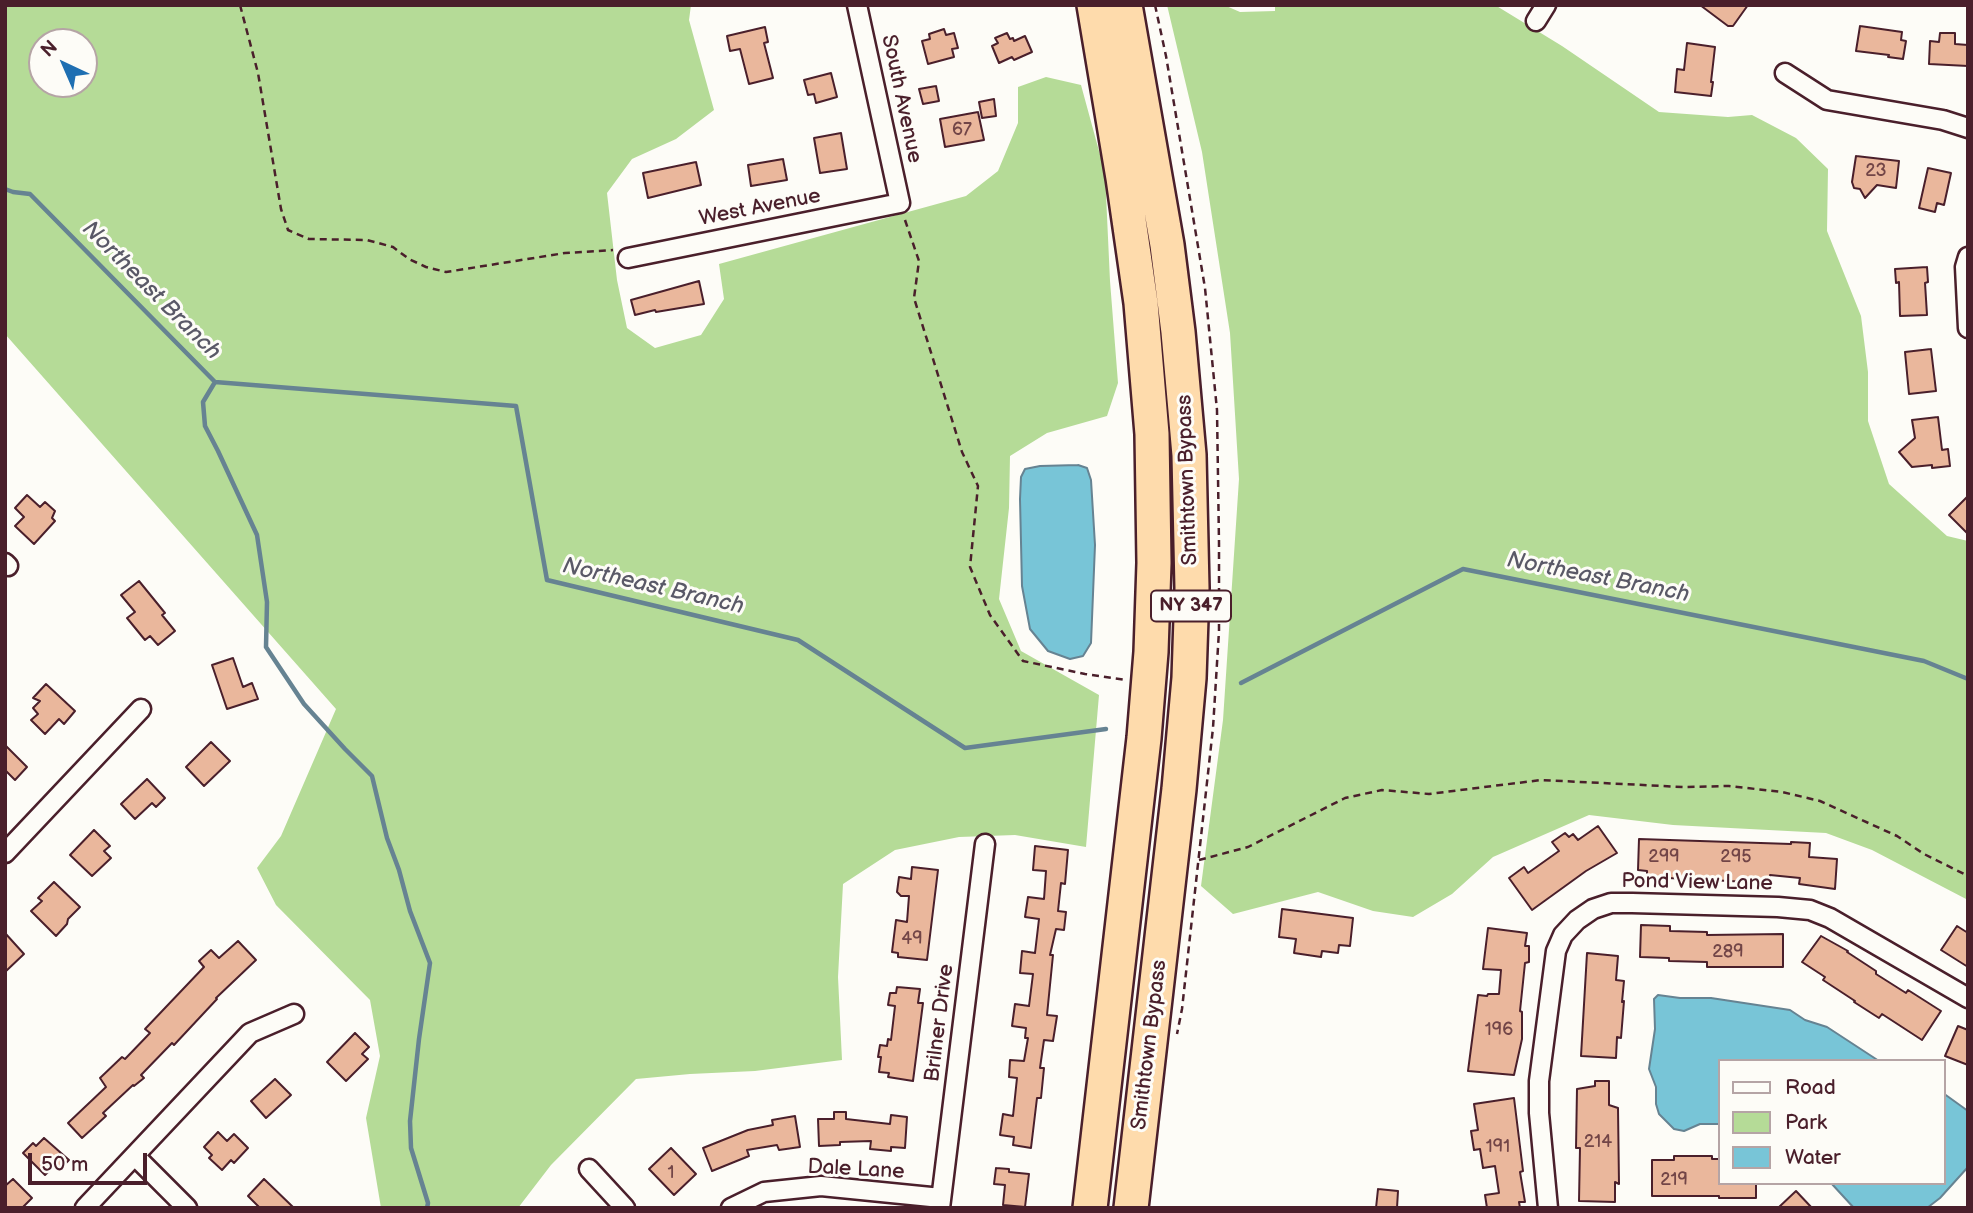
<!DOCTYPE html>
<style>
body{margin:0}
#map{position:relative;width:1973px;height:1213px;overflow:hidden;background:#fdfcf7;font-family:"Balsamiq Sans",sans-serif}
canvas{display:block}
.frame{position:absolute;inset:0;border:7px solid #4a1f2b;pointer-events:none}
.legend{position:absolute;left:1718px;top:1059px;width:228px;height:126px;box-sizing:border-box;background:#fdfcf7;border:2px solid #b5a4a5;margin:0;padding:9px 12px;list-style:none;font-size:21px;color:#4a1f2b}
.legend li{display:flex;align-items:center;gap:14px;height:35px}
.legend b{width:35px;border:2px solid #b5a4a5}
.north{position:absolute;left:28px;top:28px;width:70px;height:70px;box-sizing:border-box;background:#fdfcf7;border:2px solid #b5a4a5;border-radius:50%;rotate:316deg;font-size:19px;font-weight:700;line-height:28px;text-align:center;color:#4a1f2b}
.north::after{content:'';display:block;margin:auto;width:24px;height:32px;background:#1f6fb2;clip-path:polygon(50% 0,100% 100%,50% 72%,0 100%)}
.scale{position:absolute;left:28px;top:1153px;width:119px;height:32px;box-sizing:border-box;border:4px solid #4a1f2b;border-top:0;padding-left:9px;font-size:21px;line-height:24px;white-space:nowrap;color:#4a1f2b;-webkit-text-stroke:5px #fdfcf7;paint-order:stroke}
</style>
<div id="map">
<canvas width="1973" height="1213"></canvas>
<div class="frame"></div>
<ul class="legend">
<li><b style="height:9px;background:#fdfcf7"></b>Road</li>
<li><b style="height:19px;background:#b5db97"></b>Park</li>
<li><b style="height:19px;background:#78c5d7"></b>Water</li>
</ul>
<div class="north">N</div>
<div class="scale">50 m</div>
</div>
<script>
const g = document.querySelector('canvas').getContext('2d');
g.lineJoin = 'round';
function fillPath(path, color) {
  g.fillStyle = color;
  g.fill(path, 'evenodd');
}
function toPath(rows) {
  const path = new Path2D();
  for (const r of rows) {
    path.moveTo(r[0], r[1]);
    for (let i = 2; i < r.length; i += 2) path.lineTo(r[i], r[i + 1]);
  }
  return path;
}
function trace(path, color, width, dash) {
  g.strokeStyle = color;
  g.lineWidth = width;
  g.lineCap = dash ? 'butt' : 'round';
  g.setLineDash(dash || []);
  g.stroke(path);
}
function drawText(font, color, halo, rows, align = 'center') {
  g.font = font + ' "Balsamiq Sans",sans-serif';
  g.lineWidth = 6;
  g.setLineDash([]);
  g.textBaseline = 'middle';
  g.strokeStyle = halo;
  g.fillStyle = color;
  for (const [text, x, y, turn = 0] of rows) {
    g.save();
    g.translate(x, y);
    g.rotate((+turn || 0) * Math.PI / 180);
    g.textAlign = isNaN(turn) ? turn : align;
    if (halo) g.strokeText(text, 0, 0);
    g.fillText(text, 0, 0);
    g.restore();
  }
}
fillPath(toPath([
 [5,5,691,5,689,20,714,110,676,139,632,159,607,193,617,280,627,328,655,348,701,335,724,299,719,264,966,196,998,171,1018,123,1018,87,1046,77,1081,85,1105,173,1110,281,1118,383,1107,416,1047,433,1010,456,1009,508,999,599,1021,651,1099,695,1086,847,1015,835,959,837,895,850,843,884,838,977,842,1060,755,1071,690,1074,636,1079,551,1165,518,1208,381,1208,366,1118,380,1056,370,1000,276,905,257,868,281,836,336,709,5,334],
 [42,42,84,42,84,84,42,84],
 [1167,5,1224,5,1240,12,1275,11,1275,5,1495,5,1562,46,1659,112,1728,117,1752,115,1796,138,1828,169,1827,231,1861,316,1868,372,1868,421,1889,484,1947,536,1968,541,1968,900,1872,850,1826,833,1673,825,1589,815,1493,857,1452,894,1413,917,1373,911,1318,892,1233,914,1201,886,1223,720,1239,479,1230,333,1202,152]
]), '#b5db97');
const water = toPath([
 [1078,465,1087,468,1091,480,1095,545,1091,643,1083,656,1070,659,1048,651,1030,629,1022,586,1020,499,1021,477,1025,469,1040,466,1078,465],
 [1658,995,1680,998,1711,998,1790,1010,1805,1020,1827,1027,1879,1061,1719,1061,1719,1124,1700,1124,1684,1131,1674,1129,1659,1114,1656,1104,1656,1087,1649,1069,1655,1029,1654,999,1658,995],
 [1943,1093,1968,1111,1968,1167,1940,1198,1927,1208,1854,1208,1831,1183,1943,1183,1943,1093]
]);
fillPath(water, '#78c5d7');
trace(water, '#668392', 2);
trace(toPath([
 [5,189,13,192,30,194,215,382,516,406,547,580,798,640,965,748,1106,729],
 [215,382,203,402,205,426,218,451,257,535,267,602,266,647,304,704,345,749,372,776,387,838,399,870,410,911,430,963,419,1039,410,1121,411,1148,428,1203,427,1208],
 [1241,683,1463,569,1924,661,1968,679]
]), '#668392', 4.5);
const building = toPath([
 [1700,5,1748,5,1733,26,1728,26,1700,5],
 [1860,26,1902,32,1901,40,1906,41,1903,59,1888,57,1889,55,1856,51,1860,26],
 [765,27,768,42,764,43,773,78,749,84,740,49,730,51,727,36,765,27],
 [944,29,946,35,954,33,958,48,952,49,954,57,928,64,922,41,930,39,929,34,944,29],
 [1007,33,1010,39,1013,38,1014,41,1025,36,1032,52,1014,60,1012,57,999,63,992,46,998,43,995,38,1007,33],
 [1940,33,1955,33,1955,44,1968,45,1968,66,1929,64,1930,41,1939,42,1940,33],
 [1687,43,1715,47,1711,82,1713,82,1711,96,1675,92,1677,69,1684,70,1687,43],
 [831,73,837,97,816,103,814,94,808,95,804,80,831,73],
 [936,86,939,101,923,104,919,89,936,86],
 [994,99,996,116,982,118,979,102,994,99],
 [978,112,984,140,945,147,940,119,978,112],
 [841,133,847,169,820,173,814,138,841,133],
 [1856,156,1899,161,1896,188,1877,185,1865,198,1860,189,1854,188,1852,182,1856,156],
 [783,159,787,180,751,186,748,165,783,159],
 [696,162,701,185,648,198,643,173,696,162],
 [1928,168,1951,173,1944,205,1937,203,1935,212,1919,208,1928,168],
 [1927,267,1928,282,1925,283,1927,315,1900,316,1899,282,1896,283,1895,269,1927,267],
 [699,281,704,304,656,312,655,310,635,315,631,300,699,281],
 [1931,349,1936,391,1909,394,1905,352,1931,349],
 [1938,417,1942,450,1948,449,1950,466,1932,468,1932,465,1912,467,1899,452,1915,438,1912,420,1938,417],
 [27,495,40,507,45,502,55,511,52,518,55,521,34,544,15,526,24,517,15,508,27,495],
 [1968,496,1968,534,1949,515,1968,496],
 [139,581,165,613,162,615,175,631,158,645,150,636,145,640,127,618,135,612,121,595,139,581],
 [233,658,243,687,252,683,258,699,227,709,212,665,233,658],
 [46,684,75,711,64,724,59,719,45,734,31,720,38,714,33,708,40,701,33,698,46,684],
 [211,742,230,761,204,786,186,767,211,742],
 [5,745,27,767,15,780,5,770,5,745],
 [147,779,165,798,156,807,152,803,135,819,121,804,147,779],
 [1598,826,1617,853,1586,871,1532,910,1509,878,1524,867,1528,873,1559,851,1552,842,1565,833,1569,837,1573,834,1578,840,1598,826],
 [94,830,110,846,104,851,111,858,92,876,70,855,94,830],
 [1639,839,1791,844,1791,842,1810,843,1809,857,1837,859,1835,889,1799,884,1800,878,1770,875,1770,883,1647,877,1647,871,1638,870,1639,839],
 [1035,846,1068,850,1065,884,1061,883,1058,911,1066,912,1064,930,1056,929,1050,955,1053,955,1047,1015,1057,1016,1053,1041,1044,1040,1040,1068,1044,1068,1041,1098,1037,1098,1031,1148,1013,1145,1014,1137,1000,1135,1003,1114,1013,1116,1017,1078,1009,1077,1010,1060,1024,1061,1028,1038,1025,1038,1026,1028,1012,1026,1015,1004,1029,1006,1033,974,1020,973,1022,951,1035,953,1039,919,1025,917,1028,897,1044,899,1046,871,1033,870,1035,846],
 [912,867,938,870,927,960,898,957,898,953,892,952,896,920,907,922,909,896,901,896,897,892,899,877,911,879,912,867],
 [54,882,80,907,68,919,67,924,56,936,31,911,42,901,38,898,54,882],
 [1282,909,1353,918,1350,946,1339,945,1338,953,1322,951,1321,957,1294,953,1296,939,1279,937,1282,909],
 [1641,925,1670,926,1670,931,1707,932,1707,935,1783,934,1783,967,1707,967,1707,962,1669,961,1669,958,1640,957,1641,925],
 [1957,926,1968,933,1968,967,1941,950,1957,926],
 [1488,928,1527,933,1525,946,1529,946,1529,962,1525,963,1520,1011,1522,1012,1522,1039,1514,1075,1468,1071,1478,995,1487,996,1488,994,1499,994,1501,970,1483,969,1488,928],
 [5,933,24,954,5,972,5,933],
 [1821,936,1848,951,1847,952,1876,971,1876,974,1906,993,1908,990,1941,1011,1922,1040,1882,1014,1879,1018,1854,1002,1855,1001,1823,980,1825,977,1802,962,1821,936],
 [238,941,256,960,216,998,217,999,174,1045,172,1043,141,1075,144,1078,134,1086,133,1085,103,1113,106,1116,82,1138,68,1123,106,1087,100,1078,122,1057,125,1059,150,1033,145,1029,204,967,199,961,211,950,219,958,238,941],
 [1587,953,1618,956,1616,980,1624,981,1622,1002,1624,1001,1621,1038,1617,1037,1616,1058,1581,1056,1587,953],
 [897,987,920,989,918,1003,923,1003,913,1081,888,1077,889,1073,879,1072,881,1057,878,1057,880,1045,887,1046,888,1039,891,1040,895,1006,888,1005,890,993,896,993,897,987],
 [1958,1026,1968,1030,1968,1065,1945,1056,1958,1026],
 [355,1033,369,1047,362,1054,368,1059,346,1081,327,1062,355,1033],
 [275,1079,291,1095,266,1118,251,1101,275,1079],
 [1595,1081,1609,1081,1609,1105,1618,1108,1619,1184,1615,1182,1615,1202,1579,1201,1580,1148,1576,1148,1577,1089,1595,1086,1595,1081],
 [1514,1098,1523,1171,1520,1172,1525,1202,1519,1202,1520,1208,1487,1208,1485,1195,1499,1193,1495,1166,1483,1168,1480,1149,1474,1150,1471,1131,1478,1130,1474,1104,1514,1098],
 [834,1112,846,1112,846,1119,890,1124,891,1115,907,1117,905,1148,891,1147,891,1151,870,1149,871,1141,840,1142,840,1145,819,1146,818,1119,834,1119,834,1112],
 [795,1116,800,1147,779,1150,777,1145,747,1150,749,1156,712,1171,703,1148,748,1130,773,1125,772,1120,795,1116],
 [218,1132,227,1141,234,1134,248,1148,234,1163,231,1160,222,1170,209,1158,212,1155,204,1147,218,1132],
 [44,1138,69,1160,58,1171,53,1167,45,1175,23,1153,33,1143,36,1146,44,1138],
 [671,1148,696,1174,674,1195,649,1169,671,1148],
 [1674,1156,1712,1156,1712,1159,1719,1159,1719,1183,1756,1183,1756,1198,1719,1198,1719,1196,1652,1196,1652,1160,1674,1160,1674,1156],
 [996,1168,1009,1169,1009,1172,1029,1174,1025,1207,1003,1205,1005,1185,994,1184,996,1168],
 [13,1179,32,1198,22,1208,5,1208,5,1186,13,1179],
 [264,1179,294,1208,260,1208,248,1196,264,1179],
 [1378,1189,1398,1191,1397,1208,1376,1208,1378,1189],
 [1796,1191,1812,1208,1778,1208,1796,1191]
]);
fillPath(building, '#eab79c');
trace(building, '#4a1f2b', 2);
const street = toPath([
 [1536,21,1546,5],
 [1785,73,1827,100,1943,120,1968,128],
 [1968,257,1965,267,1968,328],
 [628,258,900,203,857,5],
 [5,563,8,566],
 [5,853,141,709],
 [135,1156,187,1208],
 [589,1169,625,1208],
 [85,1208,250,1033,294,1014],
 [731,1208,764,1192,821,1186,941,1198],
 [940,1208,985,844],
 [1548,1208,1539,1113,1539,1081,1556,951,1563,935,1577,920,1593,909,1611,903,1632,903,1778,907,1810,910,1830,918,1968,998]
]);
const highway = toPath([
 [1125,5,1167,245,1178,332,1189,455,1192,588,1189,678,1179,789,1131,1208],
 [1090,1208,1144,738,1151,652,1154,563,1152,434,1141,303,1123,178,1094,5]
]);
trace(street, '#4a1f2b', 23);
trace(highway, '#4a1f2b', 38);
trace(toPath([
 [240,5,258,73,281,209,288,230,309,239,367,240,393,247,409,259,426,267,446,272,565,253,613,250],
 [1155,5,1166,56,1205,288,1217,410,1219,543,1219,631,1213,728,1182,1009,1177,1034],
 [905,220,919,261,914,298,962,452,978,486,970,567,990,615,1023,661,1085,674,1126,680],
 [1199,860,1248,847,1345,798,1382,790,1429,794,1541,780,1683,787,1729,786,1782,792,1820,801,1897,836,1924,854,1968,876]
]), '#4a1f2b', 2.5, [7, 5]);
trace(street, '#fdfcf7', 18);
trace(highway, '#fedbac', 33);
drawText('18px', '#724547', null, [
 ["67",962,130],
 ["23",1876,171],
 ["299",1664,857],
 ["295",1736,857],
 ["49",912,939],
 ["289",1728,952],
 ["196",1499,1030],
 ["214",1598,1142],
 ["191",1498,1147],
 ["1",671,1173],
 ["219",1674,1180]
]);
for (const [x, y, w] of [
 [1191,606,80]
]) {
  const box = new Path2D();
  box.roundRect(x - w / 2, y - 15.5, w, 31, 5);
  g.fillStyle = '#fdfcf7';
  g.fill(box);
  trace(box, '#4a1f2b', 2);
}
drawText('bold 19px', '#4a1f2b', null, [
 ["NY 347",1191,606]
]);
drawText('21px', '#4a1f2b', '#fdfcf7', [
 ["South Avenue",901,99,78],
 ["West Avenue",760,208,-11],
 ["Smithtown Bypass",1188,480,-92],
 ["Pond View Lane",1697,883,1],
 ["Brilner Drive",940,1023,-83],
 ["Smithtown Bypass",1150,1045,-83],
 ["Dale Lane",856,1170,3]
]);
drawText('italic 23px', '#5a5967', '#fdfcf7', [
 ["Northeast Branch",151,291,45],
 ["Northeast Branch",1598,578,11],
 ["Northeast Branch",653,587,13]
]);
</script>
